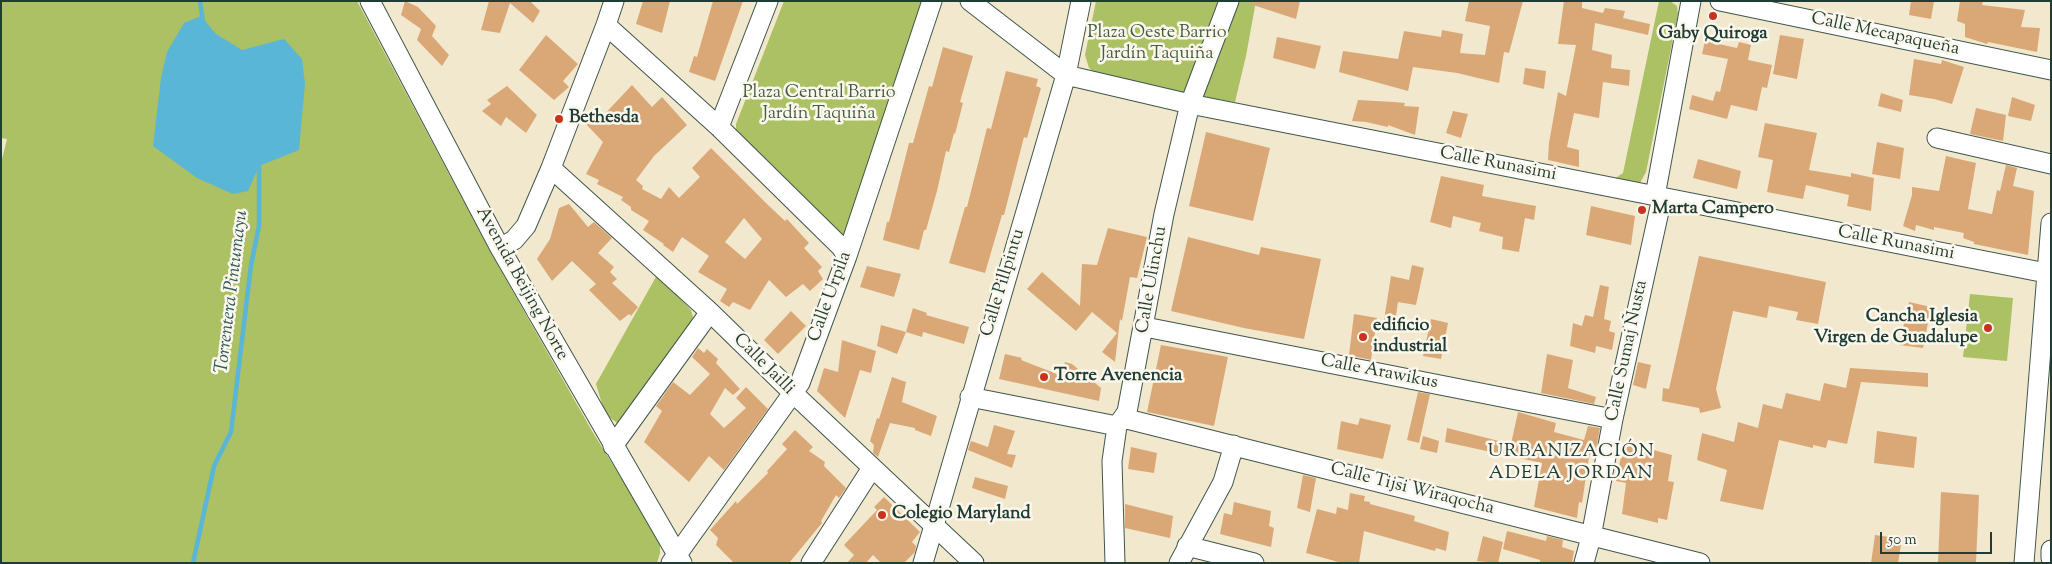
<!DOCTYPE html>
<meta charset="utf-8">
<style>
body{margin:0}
#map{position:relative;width:2052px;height:564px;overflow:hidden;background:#f2e8ce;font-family:"Sorts Mill Goudy",serif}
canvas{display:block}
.frame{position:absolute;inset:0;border:2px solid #1f3d34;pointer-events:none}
.scale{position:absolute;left:1880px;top:532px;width:112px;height:22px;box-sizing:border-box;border:2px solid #1f3d34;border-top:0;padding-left:6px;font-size:15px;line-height:18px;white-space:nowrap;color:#1f3d34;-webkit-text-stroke:4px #fbf7ec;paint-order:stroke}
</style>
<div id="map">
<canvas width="2052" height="564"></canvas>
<div class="frame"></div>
<div class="scale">50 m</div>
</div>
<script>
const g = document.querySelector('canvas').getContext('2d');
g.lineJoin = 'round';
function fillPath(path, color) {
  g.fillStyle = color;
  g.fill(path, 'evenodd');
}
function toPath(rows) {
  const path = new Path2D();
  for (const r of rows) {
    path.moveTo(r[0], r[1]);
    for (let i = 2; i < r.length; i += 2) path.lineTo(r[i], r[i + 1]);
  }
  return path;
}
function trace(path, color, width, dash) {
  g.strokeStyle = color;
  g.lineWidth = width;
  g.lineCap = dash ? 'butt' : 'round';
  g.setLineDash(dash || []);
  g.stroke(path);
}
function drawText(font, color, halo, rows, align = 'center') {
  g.font = font + ' "Sorts Mill Goudy",serif';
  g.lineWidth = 5;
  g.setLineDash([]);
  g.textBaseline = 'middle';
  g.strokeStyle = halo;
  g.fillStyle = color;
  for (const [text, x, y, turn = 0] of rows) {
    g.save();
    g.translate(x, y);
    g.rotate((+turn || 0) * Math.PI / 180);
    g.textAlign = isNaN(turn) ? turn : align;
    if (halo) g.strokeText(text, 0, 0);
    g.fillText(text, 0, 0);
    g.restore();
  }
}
fillPath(toPath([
 [1,1,357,1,491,253,592,431,660,541,660,553,657,563,1,563,1,163,7,139,1,138],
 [784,1,931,1,845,236,842,236,736,131,736,124],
 [1096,1,1219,1,1187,93,1180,95,1096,74,1089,68,1085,55],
 [1237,1,1256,1,1246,56,1235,102,1202,97],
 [1659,1,1670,1,1674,4,1677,6,1678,14,1646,172,1640,183,1614,179,1623,173],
 [657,275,691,310,693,317,691,324,623,419,617,423,605,414,596,384],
 [1970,294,2013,298,2007,361,1963,357]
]), '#acc064');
fillPath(toPath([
 [201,16,216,34,242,50,284,39,302,59,305,84,299,150,259,166,248,191,233,194,197,178,153,146,161,78,167,52,184,23]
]), '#59b6d7');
trace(toPath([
 [200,1,203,22],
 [193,563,214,466,231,432,251,265,259,226,259,166,257,160]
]), '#59b6d7', 4.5);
fillPath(toPath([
 [405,1,418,7,436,26,432,36,449,55,442,66,417,40,421,29,401,15],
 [489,1,530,1,540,11,533,23,510,3,500,33,481,30],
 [643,1,670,1,662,33,636,24],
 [713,1,743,1,715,81,689,72,694,56,697,57],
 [1251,1,1300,1,1296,19,1250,4],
 [1469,1,1523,1,1509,53,1504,52,1499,83,1457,73,1413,67,1408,91,1339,72,1343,51,1398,59,1404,31,1441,37,1442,30,1463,34,1460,53,1485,55,1490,26,1465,21],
 [1564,1,1582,1,1582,8,1603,13,1605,8,1625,11,1623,18,1650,24,1648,35,1595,23,1592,50,1612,55,1611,68,1630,70,1629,86,1603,82,1599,118,1574,113,1567,147,1579,150,1579,167,1548,160,1549,143,1558,92,1566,96,1576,45,1558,44],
 [1911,1,1934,1,1931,19,1909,15],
 [1960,1,1983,1,1982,5,2025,10,2021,27,2040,28,2037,52,1988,42,1987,44,1965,37,1965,24,1957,21],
 [546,35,578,64,563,81,569,87,554,100,519,70],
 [1780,35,1804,39,1797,79,1773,74],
 [1277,37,1321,46,1315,69,1273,58],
 [1705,41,1737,48,1739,42,1751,45,1748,60,1772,65,1767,88,1762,87,1757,111,1731,105,1727,119,1689,109,1692,95,1713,101,1716,91,1720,92,1728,59,1702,54],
 [943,47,973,56,960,102,963,103,955,134,954,133,949,152,946,151,937,191,926,230,924,230,919,250,883,240,887,222,889,222,909,143,913,143,929,86,932,87],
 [1914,59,1941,64,1942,60,1964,67,1952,104,1934,99,1909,95],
 [1525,68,1546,71,1544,89,1523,84],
 [1006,71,1038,79,1036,86,1041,88,1027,138,1024,137,1004,215,1002,215,985,273,949,263,965,207,967,207,987,128,991,129],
 [632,85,652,107,662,97,687,125,654,156,636,180,643,186,642,189,661,199,669,187,679,198,700,177,692,168,711,148,768,205,785,221,787,219,809,243,804,248,822,267,818,271,823,279,810,291,803,284,786,297,769,280,750,310,733,302,729,307,720,301,727,289,698,272,709,256,682,237,673,252,663,245,664,244,643,230,649,221,631,210,631,207,621,200,623,197,597,184,599,180,586,174,603,142,585,123,592,112,600,119],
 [744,218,762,239,745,259,725,242],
 [507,86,537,115,526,133,506,117,501,126,482,111,491,104,487,100],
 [1881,93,1903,100,1901,112,1878,106],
 [2012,97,2035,105,2031,121,2008,116],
 [1358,100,1394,102,1405,103,1404,106,1419,107,1415,135,1388,125,1388,127,1366,122,1352,121],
 [1976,108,2006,115,2003,141,1970,134],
 [1453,111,1468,114,1461,138,1446,133],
 [1765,123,1817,133,1809,170,1851,177,1851,173,1874,178,1871,211,1847,206,1849,195,1806,185,1803,199,1767,192,1773,160,1758,157],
 [1206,132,1270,148,1253,221,1189,206],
 [1877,142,1904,148,1900,179,1872,174],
 [1946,156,1976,163,1968,209,1992,214,1997,190,2000,191,2006,165,2017,168,2013,186,2034,191,2028,255,1974,244,1974,242,1963,238,1964,233,1934,227,1934,230,1916,225,1915,231,1903,226,1912,195,1912,187,1939,191],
 [1698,159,1741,171,1737,189,1693,178],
 [1441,176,1484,185,1482,196,1536,206,1534,220,1525,218,1519,252,1502,249,1503,237,1479,231,1481,223,1453,216,1451,228,1430,222],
 [569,204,588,227,594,222,612,238,598,253,614,267,610,272,617,279,612,283,638,307,631,316,629,314,620,321,589,290,596,284,572,261,552,281,537,259,550,239,559,208],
 [1591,206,1635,216,1631,245,1586,235],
 [1108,228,1147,237,1137,278,1130,277,1122,321,1120,319,1115,362,1102,352,1117,333,1092,312,1076,331,1027,289,1042,272,1080,306,1082,264,1097,265],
 [1188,237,1259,255,1261,247,1321,259,1304,339,1244,328,1171,311],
 [1699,256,1826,282,1818,324,1796,320,1798,312,1769,306,1767,318,1733,311,1716,389,1721,408,1700,413,1699,408,1662,401,1663,388,1669,389],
 [1412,265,1424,268,1416,305,1398,302,1394,328,1383,326,1391,276,1409,280],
 [867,266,901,274,894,297,860,287],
 [1600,285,1609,287,1604,319,1611,321,1609,331,1615,333,1612,350,1596,346,1595,353,1570,346,1573,323,1582,326,1585,315,1593,317],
 [1909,302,1931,307,1923,348,1899,345],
 [913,308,927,313,926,315,969,327,964,344,923,332,922,337,906,332],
 [791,311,806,326,778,354,764,340],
 [1354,314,1377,318,1371,360,1349,355],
 [1431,319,1448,323,1441,359,1423,356],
 [881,325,906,332,897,354,877,346],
 [842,340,876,351,871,373,860,370,845,418,817,391,824,368,838,372],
 [1161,345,1228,357,1214,426,1147,412],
 [698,348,704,353,707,349,718,359,716,363,740,389,733,395,725,388,710,414,724,428,746,408,736,398,746,387,768,409,724,470,709,456,689,482,644,442,662,411,656,406,673,382,690,395,710,374,692,357],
 [1005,354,1022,358,1021,360,1062,376,1065,362,1072,364,1101,388,1099,401,999,379],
 [1547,354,1573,360,1568,388,1596,397,1594,404,1541,393],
 [1638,362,1651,365,1646,389,1633,385],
 [1850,368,1928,373,1928,387,1861,382,1847,444,1828,440,1826,448,1813,445,1813,448,1779,440,1763,510,1720,501,1727,470,1697,460,1702,433,1734,442,1738,422,1758,428,1763,404,1782,409,1786,393,1820,401,1824,383,1846,388],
 [892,377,906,382,902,402,937,416,931,436,915,430,915,428,890,423,878,457,873,453,874,445,870,441,877,418,879,419],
 [1418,392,1430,394,1419,443,1407,440],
 [1518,412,1556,423,1554,432,1584,440,1588,426,1600,428,1595,454,1589,457,1582,503,1579,502,1577,518,1534,507,1542,463,1445,442,1447,428,1511,444],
 [1360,418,1391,425,1383,459,1337,449,1341,421,1358,425],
 [994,425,1015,431,1007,454,1016,455,1012,468,968,450,971,441,988,447],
 [795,430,813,447,809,451,825,462,824,466,846,488,839,498,836,495,821,521,822,523,789,563,734,563,716,545,718,538,710,530,736,501,737,504,768,473,767,471,787,449,782,444],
 [1877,431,1917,437,1914,468,1874,463],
 [1423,436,1439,441,1437,453,1420,449],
 [1624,442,1672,455,1668,481,1674,482,1667,520,1658,518,1658,523,1622,514,1626,483,1616,481],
 [1131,447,1157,453,1154,473,1128,469],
 [1303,475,1316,478,1310,512,1297,508],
 [975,477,1008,486,1005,499,972,488],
 [1941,492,1979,495,1976,563,1938,562],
 [1350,493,1365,496,1364,501,1370,502,1370,504,1415,516,1414,521,1449,532,1446,551,1436,548,1435,551,1364,531,1359,563,1342,563,1306,553,1317,509,1336,514,1337,507,1348,510],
 [884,497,920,532,912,542,916,546,915,552,904,563,881,563,873,555,866,563,847,563,854,555,844,545,877,510,874,507],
 [1234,502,1271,511,1269,526,1274,528,1271,547,1220,534,1224,513,1232,515],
 [1125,504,1173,516,1170,538,1125,528],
 [1507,531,1546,541,1547,536,1563,540,1562,547,1574,551,1572,563,1540,563,1540,560,1503,549],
 [1875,535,1889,537,1888,542,1901,545,1898,563,1871,563],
 [1483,536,1503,542,1498,563,1477,561]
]), '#daa877');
const minor = toPath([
 [370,1,500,248,682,563],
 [970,1,1066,75,1190,104,2051,274],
 [1720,1,2051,70],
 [606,25,719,127,841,247,847,256],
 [719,127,768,1],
 [1937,138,2051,164],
 [551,168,710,312,793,393,974,563],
 [1655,196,1691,1],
 [500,248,514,240,526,226,551,168,606,25,614,1],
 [1145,327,1613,419],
 [970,397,1117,426],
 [1123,418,1700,563],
 [613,446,710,312],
 [1187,546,1254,563],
 [2051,550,2051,558],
 [671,563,800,383,847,256,932,1],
 [811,563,872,468],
 [923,563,1066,75,1081,1],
 [1115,563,1112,461,1117,426,1127,412,1164,214,1190,104,1229,1],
 [1179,563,1223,482,1234,445],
 [1584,563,1591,537,1613,419,1662,198],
 [2024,563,2051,223]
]);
trace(minor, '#3f574b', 21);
trace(minor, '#fff', 19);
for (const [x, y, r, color] of [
 [1713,16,5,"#c8321e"],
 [559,119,5,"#c8321e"],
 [1642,210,5,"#c8321e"],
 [1988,328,5,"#c8321e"],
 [1363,337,5,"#c8321e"],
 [1044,377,5,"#c8321e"],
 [882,515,5,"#c8321e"]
]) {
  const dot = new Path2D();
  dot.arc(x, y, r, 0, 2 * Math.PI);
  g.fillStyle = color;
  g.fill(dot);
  trace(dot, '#fbf7ec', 2);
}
drawText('18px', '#425e40', '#fbf7ec', [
 ["Plaza Oeste Barrio",1157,34],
 ["Jardín Taquiña",1157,55],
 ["Plaza Central Barrio",819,94],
 ["Jardín Taquiña",819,115]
]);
drawText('bold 18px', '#1f3d34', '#fbf7ec', [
 ["Gaby Quiroga",1713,35,"center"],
 ["Bethesda",569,119],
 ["Marta Campero",1652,210],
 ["Cancha Iglesia",1978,318,"right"],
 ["Virgen de Guadalupe",1978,339,"right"],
 ["edificio",1373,327],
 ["industrial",1373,348],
 ["Torre Avenencia",1054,377],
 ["Colegio Maryland",892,515]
], 'left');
drawText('18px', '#1f3d34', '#fbf7ec', [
 ["Calle Mecapaqueña",1885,35,12],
 ["Calle Runasimi",1498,165,11],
 ["Calle Runasimi",1896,244,11],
 ["Calle Ulinchu",1153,280,-80],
 ["Calle Pillpintu",1004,283,-73],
 ["Avenida Beijing Norte",521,284,61],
 ["Calle Urpila",831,297,-70],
 ["Calle Sumaj Ñusta",1628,351,-78],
 ["Calle Jailli",763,365,45],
 ["Calle Arawikus",1379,373,11],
 ["Calle Tijsi Wiraqocha",1412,490,14]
]);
drawText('italic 19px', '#2e5b5d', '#fbf7ec', [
 ["Torrentera Pintumayu",233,292,-83]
]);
g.letterSpacing = '1px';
drawText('19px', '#1f3d34', '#fbf7ec', [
 ["URBANIZACIÓN",1571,453],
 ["ADELA JORDAN",1571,475]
]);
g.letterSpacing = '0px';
</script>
